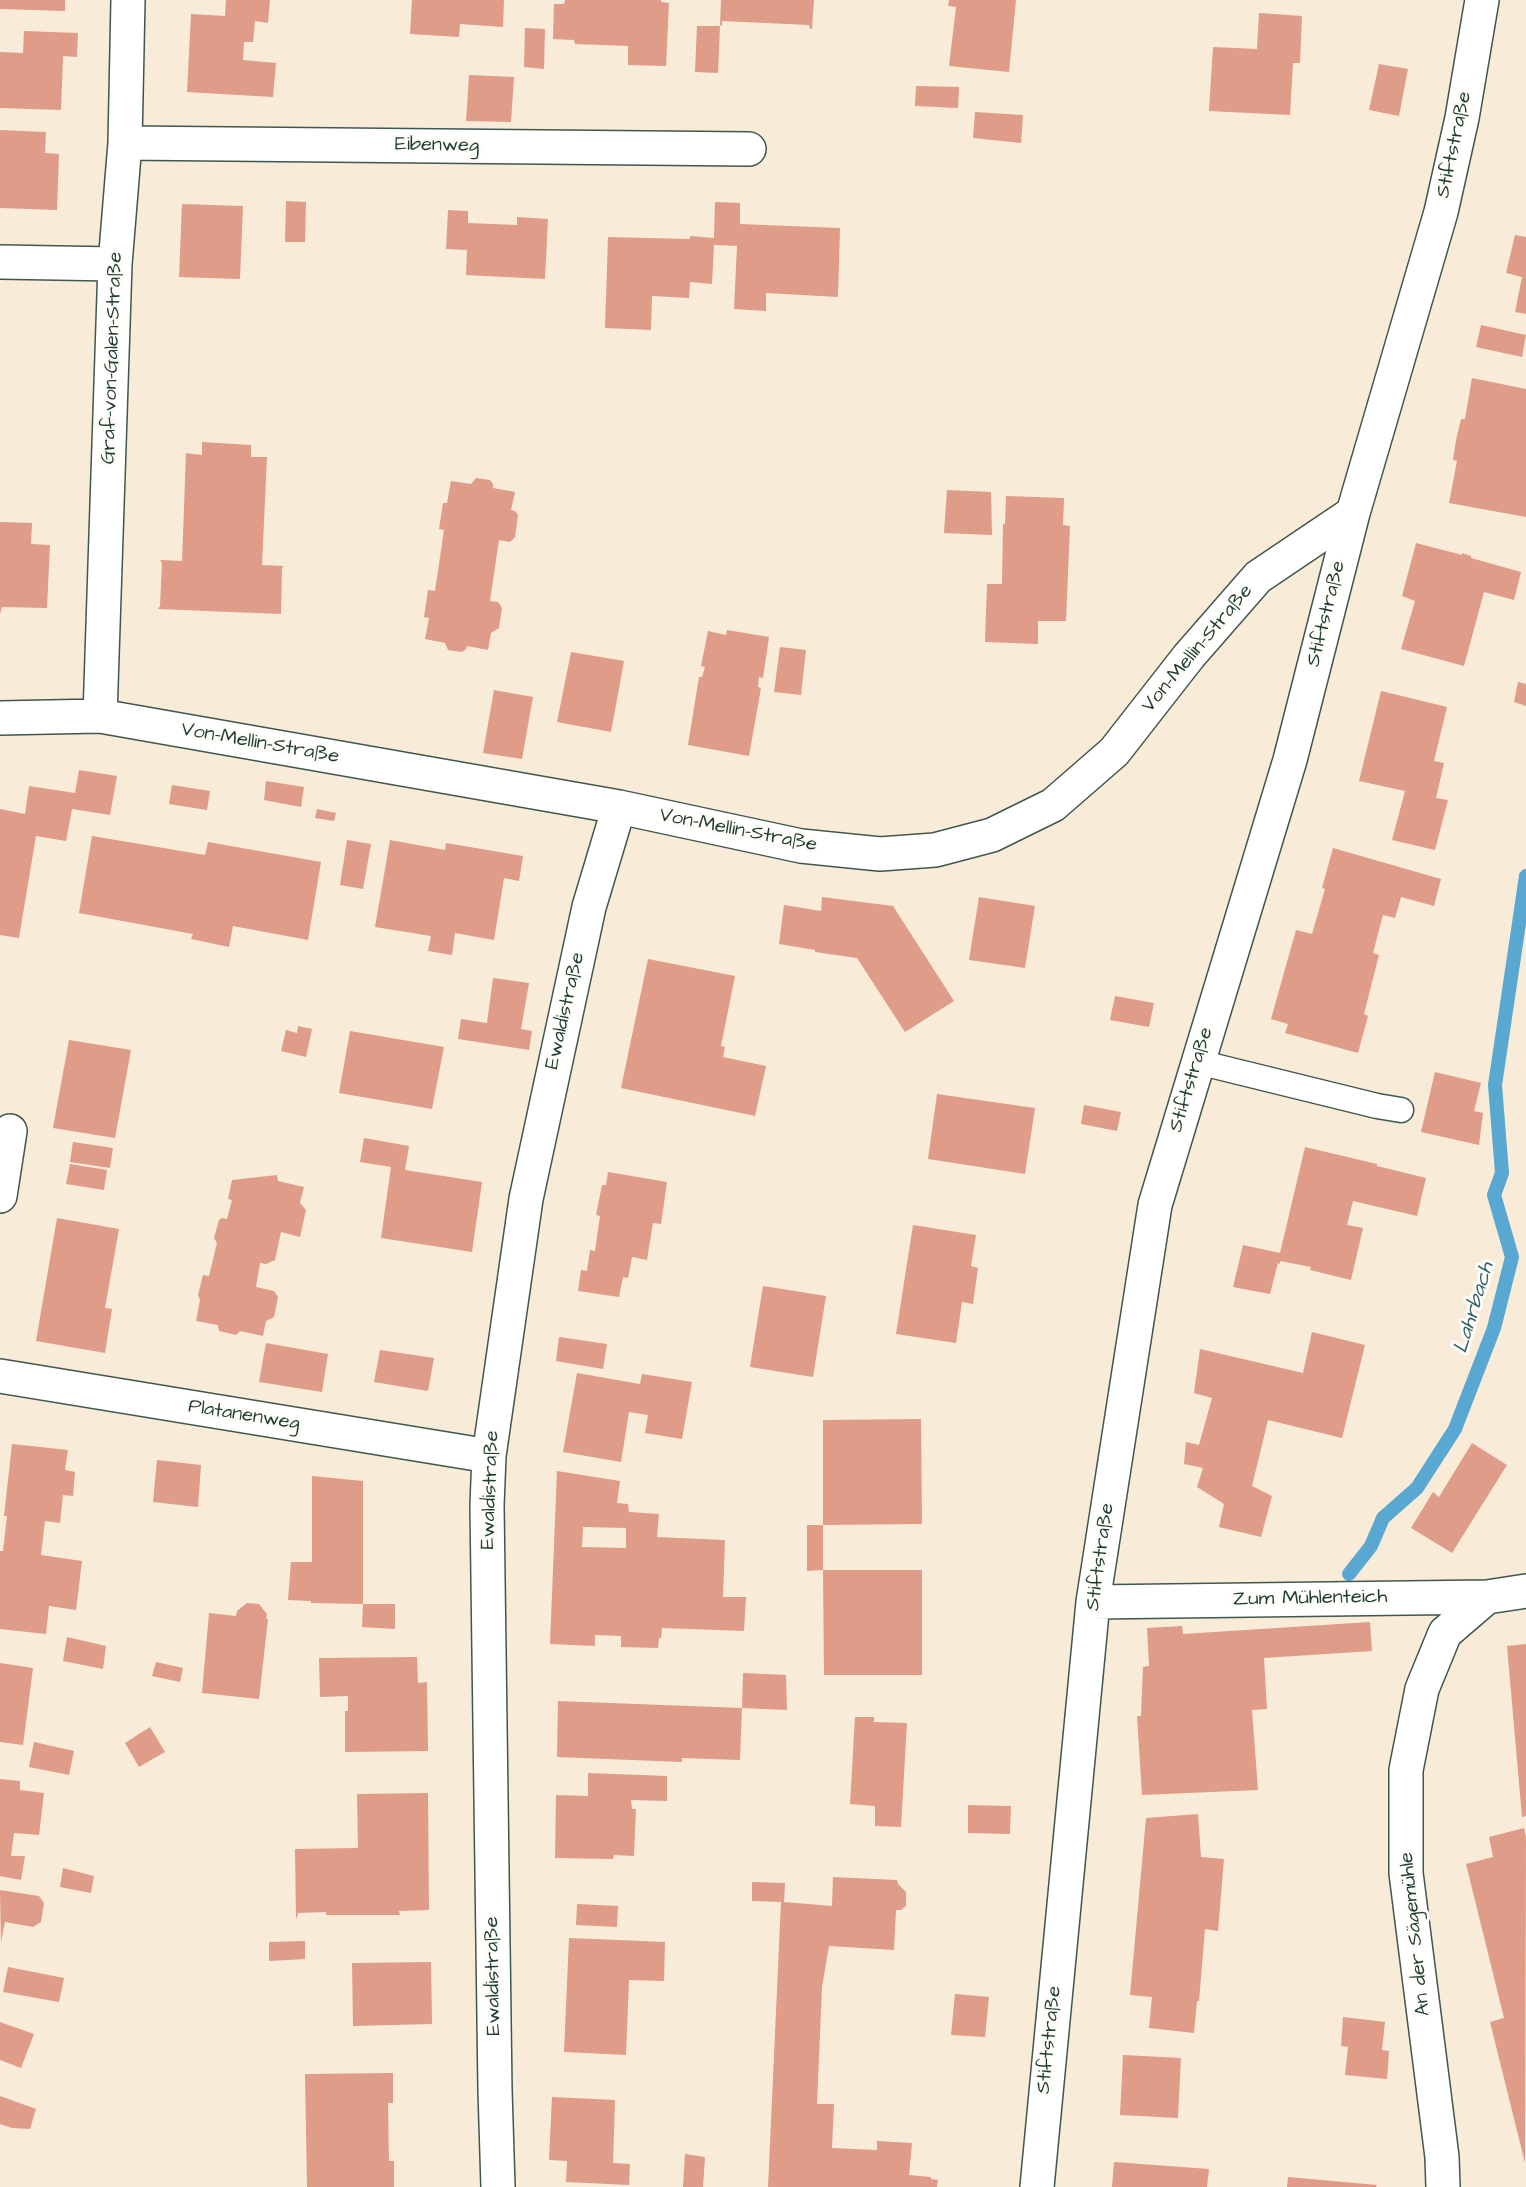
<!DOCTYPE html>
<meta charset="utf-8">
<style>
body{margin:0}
canvas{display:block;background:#f8ebd8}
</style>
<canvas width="1526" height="2187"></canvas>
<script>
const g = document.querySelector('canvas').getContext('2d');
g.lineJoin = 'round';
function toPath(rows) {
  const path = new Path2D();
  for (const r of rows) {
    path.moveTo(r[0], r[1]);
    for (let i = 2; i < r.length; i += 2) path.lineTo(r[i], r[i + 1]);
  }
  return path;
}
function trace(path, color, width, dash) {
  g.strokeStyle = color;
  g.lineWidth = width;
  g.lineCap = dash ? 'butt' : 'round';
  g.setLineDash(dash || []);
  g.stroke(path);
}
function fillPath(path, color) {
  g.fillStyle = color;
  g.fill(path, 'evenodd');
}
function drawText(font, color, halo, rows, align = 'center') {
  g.font = font + ' "Architects Daughter",sans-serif';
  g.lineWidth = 6;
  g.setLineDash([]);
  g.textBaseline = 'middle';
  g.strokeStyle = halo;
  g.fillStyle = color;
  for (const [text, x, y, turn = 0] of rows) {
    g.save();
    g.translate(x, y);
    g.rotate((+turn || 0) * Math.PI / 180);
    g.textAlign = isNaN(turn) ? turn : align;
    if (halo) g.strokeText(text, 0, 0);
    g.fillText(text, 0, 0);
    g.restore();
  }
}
trace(toPath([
 [1349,1574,1371,1546,1383,1518,1417,1488,1455,1429,1494,1328,1512,1257,1494,1195,1502,1173,1495,1085,1526,876]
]), '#58a8d2', 14);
fillPath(toPath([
 [0,0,65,0,65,11,0,9],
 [226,0,270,0,268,23,255,21,253,42,244,42,243,60,276,63,273,97,187,92,191,14,225,16],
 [412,0,504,0,503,27,460,24,459,37,410,34],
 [565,0,661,0,661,2,669,3,666,66,628,65,628,46,575,44,574,40,553,39,554,4,564,4],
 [721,0,814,0,812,29,810,29,809,25,722,21,722,26,720,25],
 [949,0,1016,0,1009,72,949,66,956,7,948,6],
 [1259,13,1302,16,1300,63,1293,63,1290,115,1209,111,1213,47,1257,49],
 [697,26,720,26,718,73,695,72],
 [525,28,545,29,544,69,524,67],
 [24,31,78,33,77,57,63,56,61,110,0,108,0,52,23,53],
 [1379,64,1408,69,1399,116,1369,110],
 [469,75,514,77,511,122,466,121],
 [916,86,959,87,958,108,915,106],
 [975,112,1023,115,1021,143,973,138],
 [0,130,46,132,45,153,59,154,57,210,0,208],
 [286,201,306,202,305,242,285,242],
 [715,202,740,203,740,224,840,228,838,297,766,293,766,311,734,309,737,246,714,245,712,284,690,282,689,298,652,296,651,330,605,328,608,237,690,239,690,236,714,238],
 [182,204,243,206,240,279,179,277],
 [448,210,468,211,468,223,517,225,517,217,548,219,545,279,466,275,467,250,446,249],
 [1515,235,1526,237,1526,314,1515,312,1522,277,1506,273],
 [1481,325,1526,335,1522,357,1476,347],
 [1472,378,1526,389,1526,517,1449,503,1457,461,1453,460,1456,440,1461,419,1465,419],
 [202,442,251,445,251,457,267,457,262,565,284,566,282,568,281,614,158,609,160,606,162,563,160,560,182,561,186,453,202,455],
 [476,478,490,480,493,484,493,488,515,492,511,510,515,511,518,515,515,537,510,542,499,540,490,601,498,602,502,608,499,628,491,633,488,650,467,646,466,649,462,652,448,650,445,643,425,639,429,618,424,617,428,590,435,591,444,530,439,529,443,503,447,503,451,481,471,484],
 [947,490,991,492,992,535,944,533],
 [1006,496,1064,498,1063,525,1070,526,1066,621,1038,621,1038,644,985,642,987,584,1002,584,1003,524,1005,524],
 [0,522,32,523,31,544,50,545,47,608,2,607,0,614],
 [1416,543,1462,555,1462,553,1471,556,1471,558,1521,572,1514,600,1484,592,1464,666,1401,649,1415,601,1402,596],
 [727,630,769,637,763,678,759,677,758,687,761,688,749,756,688,745,699,677,702,677,705,667,701,666,708,631,726,635],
 [780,647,806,650,801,695,774,692],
 [571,652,624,661,611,732,557,722],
 [1518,682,1526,684,1526,706,1514,702],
 [494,690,533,697,522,759,483,753],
 [1381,691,1447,707,1434,761,1444,763,1436,798,1448,800,1435,850,1392,840,1405,791,1359,781],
 [79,770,117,776,110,815,72,809,66,841,36,836,19,938,0,935,0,809,25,814,29,786,75,793],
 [266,781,304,787,301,807,264,800],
 [172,785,210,791,207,810,169,804],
 [317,809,336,813,334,821,315,818],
 [92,836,205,855,208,842,321,862,308,940,233,926,229,947,191,939,193,934,79,913],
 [347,840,371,844,363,889,340,885],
 [390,840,445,850,446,843,523,856,519,881,504,878,494,940,455,933,452,955,428,951,431,936,375,927],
 [1333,848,1441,879,1434,906,1401,897,1395,918,1383,915,1373,953,1379,955,1364,1014,1368,1016,1358,1053,1285,1033,1288,1024,1271,1019,1296,930,1312,934,1325,889,1322,888],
 [822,897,893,906,954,1001,905,1032,857,958,815,952,815,950,779,944,784,905,821,911],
 [979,897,1035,906,1025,968,969,960],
 [648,959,735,976,721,1046,725,1047,723,1057,766,1066,755,1116,621,1088],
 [493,978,529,983,521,1029,532,1031,529,1050,458,1039,461,1019,487,1023],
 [1115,996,1154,1003,1149,1027,1110,1020],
 [298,1026,312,1029,306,1057,281,1051,286,1030,297,1033],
 [350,1031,444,1047,432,1109,339,1093],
 [69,1040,131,1050,115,1138,53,1128],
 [1435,1072,1481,1083,1474,1111,1483,1113,1479,1145,1421,1132],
 [937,1094,1035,1108,1025,1174,928,1159],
 [1084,1105,1121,1112,1117,1131,1081,1124],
 [364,1138,409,1146,405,1170,482,1182,472,1252,381,1238,391,1167,360,1162],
 [73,1142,113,1148,110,1168,70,1162],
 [1305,1147,1377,1164,1377,1166,1426,1178,1417,1216,1353,1201,1347,1225,1363,1228,1351,1280,1310,1270,1311,1267,1280,1261,1280,1264,1278,1263,1270,1294,1233,1287,1243,1245,1280,1253],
 [70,1164,107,1170,104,1190,66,1184],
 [608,1172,667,1182,661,1224,653,1223,647,1260,632,1257,628,1278,623,1277,619,1297,578,1291,581,1270,587,1271,590,1250,595,1251,600,1216,596,1215,602,1185,606,1185],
 [277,1175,278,1181,304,1187,300,1203,306,1210,300,1237,281,1232,275,1260,266,1264,260,1263,256,1287,274,1291,278,1297,274,1317,266,1321,263,1336,240,1331,236,1335,219,1331,218,1325,196,1321,200,1300,198,1295,203,1275,209,1276,217,1243,214,1238,219,1220,222,1218,227,1219,232,1200,228,1199,232,1180],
 [57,1218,119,1229,105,1308,112,1309,105,1353,36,1341],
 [913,1225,976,1235,971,1266,978,1268,973,1304,962,1302,956,1343,896,1334],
 [763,1286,826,1296,813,1377,750,1367],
 [1312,1332,1365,1345,1342,1438,1268,1420,1252,1486,1272,1496,1261,1537,1219,1527,1224,1504,1197,1487,1203,1468,1184,1464,1186,1442,1199,1445,1212,1398,1194,1393,1200,1349,1303,1373],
 [559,1337,607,1344,603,1369,556,1361],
 [266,1343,328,1354,322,1392,259,1382],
 [380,1350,434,1358,428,1391,374,1382],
 [577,1373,640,1384,642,1374,692,1382,682,1439,645,1433,648,1415,629,1412,621,1462,563,1452],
 [921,1419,922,1524,823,1525,823,1570,807,1571,807,1525,823,1525,823,1420],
 [1472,1443,1507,1465,1452,1553,1411,1528,1433,1492,1439,1497],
 [12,1444,68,1450,65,1470,75,1472,73,1496,63,1495,60,1523,45,1521,41,1555,82,1561,76,1610,49,1606,46,1634,0,1629,0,1551,3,1551,7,1516,4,1516],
 [157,1460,201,1465,198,1507,153,1502],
 [557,1471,620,1481,617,1503,628,1504,629,1512,659,1514,657,1537,725,1540,723,1597,746,1597,744,1631,662,1628,661,1638,659,1638,658,1648,621,1647,621,1636,595,1635,595,1646,550,1644],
 [583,1527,626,1528,626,1548,582,1547],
 [312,1476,363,1481,363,1604,311,1603,311,1601,288,1600,291,1562,312,1562],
 [823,1570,922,1570,922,1675,824,1675],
 [247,1603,259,1604,267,1614,266,1619,268,1619,259,1699,202,1693,209,1613,236,1616,237,1611],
 [363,1604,395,1604,395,1629,362,1627],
 [1370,1622,1372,1651,1264,1658,1267,1709,1252,1710,1258,1790,1142,1795,1137,1716,1141,1716,1143,1667,1149,1666,1147,1628,1182,1626,1183,1634],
 [67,1637,106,1646,103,1669,63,1661],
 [1526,1644,1526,1816,1522,1817,1507,1646],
 [417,1657,418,1683,427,1682,428,1751,345,1752,345,1711,348,1711,348,1696,320,1697,319,1658],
 [156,1662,183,1668,180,1682,152,1676],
 [0,1663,33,1668,23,1745,0,1742],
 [743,1673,786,1675,787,1710,742,1708],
 [558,1701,742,1708,740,1760,682,1758,682,1762,557,1757],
 [855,1717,874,1717,874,1722,907,1723,901,1827,875,1826,875,1806,850,1804],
 [150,1727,165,1752,139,1767,125,1743],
 [34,1742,74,1751,69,1775,29,1767],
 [588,1773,667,1776,667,1801,631,1800,632,1809,636,1809,634,1856,614,1855,613,1859,555,1858,556,1795,588,1796],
 [0,1779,20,1781,20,1790,44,1793,39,1835,14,1833,11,1856,25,1856,21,1880,0,1876],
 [428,1793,429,1910,399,1911,400,1915,326,1915,326,1912,298,1913,296,1920,295,1849,358,1848,357,1794],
 [968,1805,1011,1806,1010,1834,968,1833],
 [1198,1814,1201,1857,1224,1859,1218,1931,1205,1929,1199,2001,1197,2001,1194,2033,1149,2028,1152,1997,1130,1995,1146,1818],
 [1524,1828,1526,1837,1525,2163,1490,2022,1504,2018,1466,1864,1493,1857,1489,1837],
 [63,1868,94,1876,91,1893,60,1887],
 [833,1877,897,1880,898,1884,906,1892,906,1906,901,1910,896,1910,894,1950,829,1946,822,1987,817,2104,834,2104,832,2148,877,2150,877,2141,912,2143,909,2175,931,2177,931,2179,938,2180,937,2187,768,2187,781,1902,752,1901,752,1882,785,1883,784,1902,832,1906],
 [0,1890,39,1896,44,1903,41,1922,33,1927,5,1922,1,1942],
 [577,1904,618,1906,617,1927,576,1925],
 [569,1938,665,1942,664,1981,629,1980,626,2055,564,2052],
 [305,1941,305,1959,269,1961,269,1942],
 [431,1962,432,2024,353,2026,352,1963],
 [8,1967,64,1978,59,2002,3,1992],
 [955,1994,989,1997,985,2037,951,2035],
 [1343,2017,1385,2022,1382,2050,1389,2051,1387,2079,1345,2075,1348,2047,1341,2046],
 [0,2022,34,2034,21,2068,0,2060],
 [1123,2055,1181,2058,1178,2118,1120,2115],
 [393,2073,393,2103,388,2103,389,2161,394,2161,394,2187,307,2187,305,2074],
 [0,2096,36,2109,30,2129,12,2128,0,2124],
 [552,2097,615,2100,613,2163,630,2164,629,2185,566,2182,567,2161,549,2160],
 [685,2154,705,2157,703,2187,683,2187],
 [1114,2162,1209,2169,1207,2187,1112,2187],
 [1288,2177,1377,2185,1376,2187,1287,2187]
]), '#df9c88');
const service = toPath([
 [1198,1062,1377,1106,1401,1110]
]);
const minor = toPath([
 [125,143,749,149],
 [0,262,115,264],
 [100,716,115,264,125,143,128,0],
 [0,718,100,716,619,807,801,846,880,854,935,850,992,835,1053,805,1114,752,1189,656,1258,577,1353,513],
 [0,1196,10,1131],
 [0,1376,489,1456],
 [1093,1602,1487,1597,1526,1591],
 [498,2187,495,2090,487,1505,489,1456,526,1199,589,907,619,807],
 [1037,2187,1093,1602,1155,1205,1290,760,1353,513,1441,212,1462,118,1482,0],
 [1443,2187,1442,2157,1406,1873,1406,1770,1422,1689,1445,1633,1487,1597]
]);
trace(service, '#40574d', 27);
trace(minor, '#40574d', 36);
trace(service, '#fff', 24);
trace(minor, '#fff', 33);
drawText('20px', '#1f3d34', '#fdfcf7', [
 ["Stiftstraße",1455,145,-78],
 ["Eibenweg",437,146,1],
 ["Graf-von-Galen-Straße",113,358,-88],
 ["Stiftstraße",1327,614,-76],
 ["Von-Mellin-Straße",1198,649,-50],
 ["Von-Mellin-Straße",260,744,10],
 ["Von-Mellin-Straße",738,831,11],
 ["Ewaldistraße",566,1011,-77],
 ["Stiftstraße",1192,1080,-73],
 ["Platanenweg",244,1416,9],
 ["Ewaldistraße",491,1490,-88],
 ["Stiftstraße",1101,1557,-82],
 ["Zum Mühlenteich",1310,1599,-1],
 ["An der Sägemühle",1416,1934,-96],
 ["Ewaldistraße",494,1976,-91],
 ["Stiftstraße",1050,2040,-84]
]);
drawText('italic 21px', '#33626b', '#fdfcf7', [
 ["Lahrbach",1475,1308,-73]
]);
</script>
